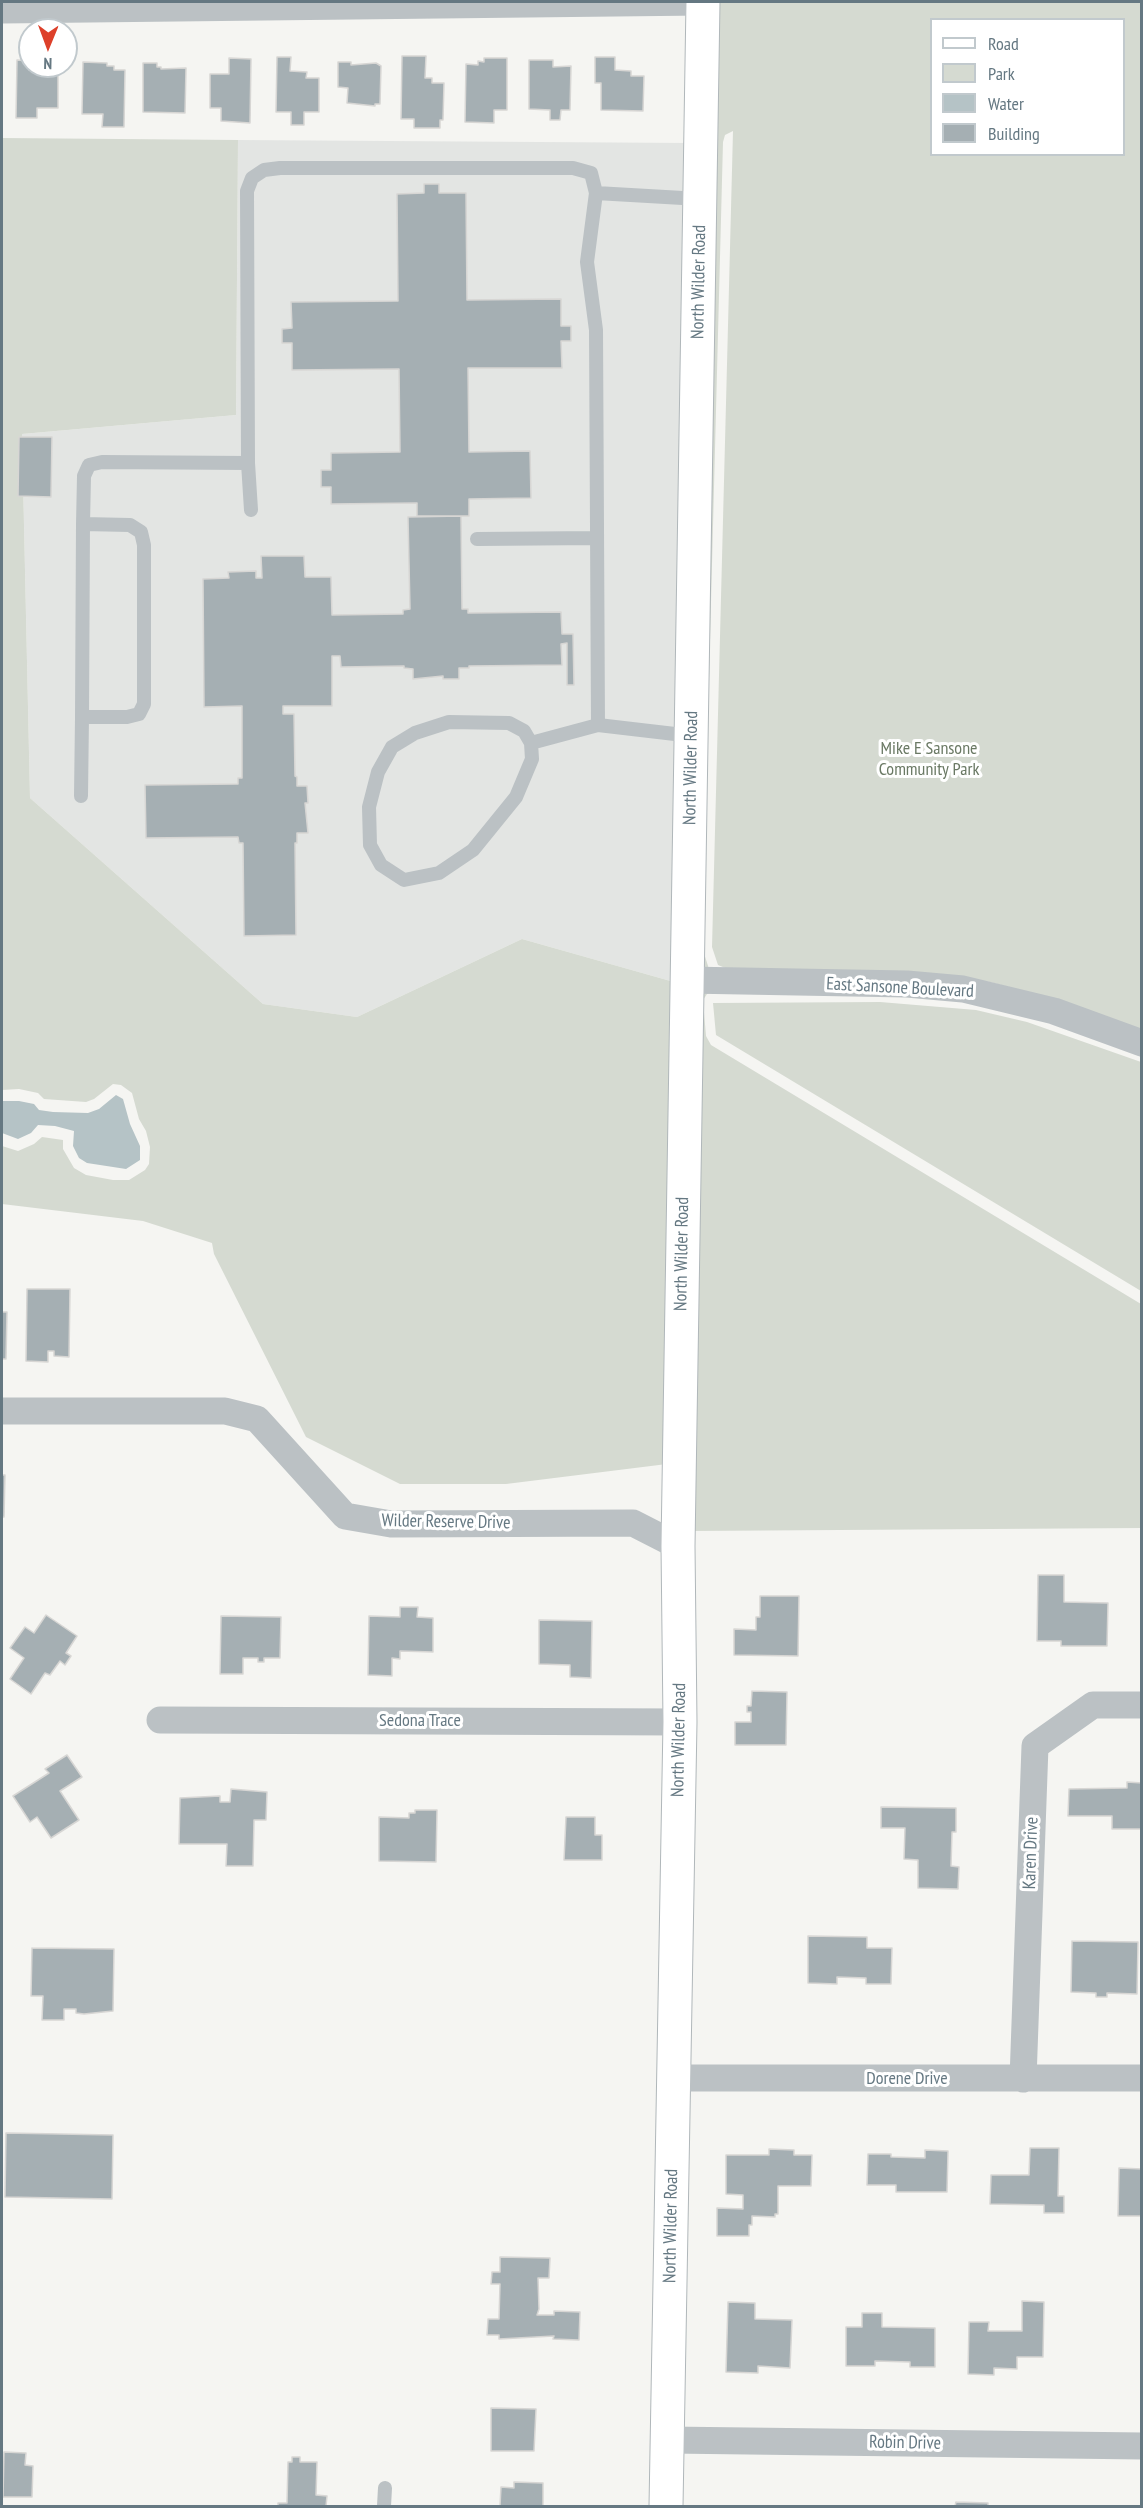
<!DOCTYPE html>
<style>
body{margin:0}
#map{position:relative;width:1143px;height:2508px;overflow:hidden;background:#f5f5f2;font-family:"PT Sans Narrow",sans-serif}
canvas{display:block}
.frame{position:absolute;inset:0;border:3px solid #657882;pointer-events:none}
.legend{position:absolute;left:930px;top:18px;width:195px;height:138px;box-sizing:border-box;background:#fff;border:2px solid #c1c9cd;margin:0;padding:8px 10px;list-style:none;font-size:18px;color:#657882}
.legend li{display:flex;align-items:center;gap:12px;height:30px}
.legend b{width:30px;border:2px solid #c1c9cd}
.north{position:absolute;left:18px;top:18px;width:60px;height:60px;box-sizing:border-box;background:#fff;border:2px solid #c1c9cd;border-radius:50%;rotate:181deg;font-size:16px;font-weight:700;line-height:24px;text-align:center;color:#657882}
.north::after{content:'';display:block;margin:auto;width:21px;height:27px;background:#dd402a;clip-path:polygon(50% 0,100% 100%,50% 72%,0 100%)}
</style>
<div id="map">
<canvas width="1143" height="2508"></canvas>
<div class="frame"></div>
<ul class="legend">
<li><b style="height:8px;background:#fff"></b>Road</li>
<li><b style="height:16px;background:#d5dad1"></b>Park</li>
<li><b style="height:16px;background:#b5c3c6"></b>Water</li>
<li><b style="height:16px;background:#a5afb3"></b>Building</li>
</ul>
<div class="north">N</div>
</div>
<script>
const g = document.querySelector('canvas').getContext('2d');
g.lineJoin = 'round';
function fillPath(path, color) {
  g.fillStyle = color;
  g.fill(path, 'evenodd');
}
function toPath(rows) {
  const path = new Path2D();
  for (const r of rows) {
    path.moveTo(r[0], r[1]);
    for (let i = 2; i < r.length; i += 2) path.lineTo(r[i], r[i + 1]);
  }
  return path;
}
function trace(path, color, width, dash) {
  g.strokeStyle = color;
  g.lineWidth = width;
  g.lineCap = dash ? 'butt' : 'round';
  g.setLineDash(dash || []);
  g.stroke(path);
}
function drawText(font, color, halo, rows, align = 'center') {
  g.font = font + ' "PT Sans Narrow",sans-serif';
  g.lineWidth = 6;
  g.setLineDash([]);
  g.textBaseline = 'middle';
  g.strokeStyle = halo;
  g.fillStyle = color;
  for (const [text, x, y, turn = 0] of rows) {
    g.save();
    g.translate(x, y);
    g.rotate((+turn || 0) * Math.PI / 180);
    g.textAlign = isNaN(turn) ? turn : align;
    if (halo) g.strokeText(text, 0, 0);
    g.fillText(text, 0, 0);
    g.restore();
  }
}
fillPath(toPath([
 [238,140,689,143,674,982,522,939,357,1017,263,1004,30,798,22,434,236,415]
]), '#e3e5e3');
fillPath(toPath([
 [715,2,1141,2,1141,1033,1096,1013,1043,996,990,982,914,974,730,970,718,965,712,947,733,131,725,135,723,142,702,947,709,969,714,975,730,982,913,986,988,993,1041,1007,1092,1024,1141,1045,1141,1050,1132,1048,1030,1011,978,999,940,994,880,990,713,991,707,994,703,1000,706,1036,711,1045,1141,1304,1141,1528,690,1531],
 [932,20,1124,20,1124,154,932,154],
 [2,138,238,140,236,415,22,434,30,798,263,1004,357,1017,522,939,674,982,667,1464,506,1484,400,1484,306,1437,214,1254,212,1243,143,1221,2,1204,2,1146,18,1151,34,1144,42,1137,63,1140,63,1149,74,1168,86,1175,113,1180,129,1180,145,1170,149,1164,150,1147,146,1131,139,1119,132,1093,121,1085,113,1084,94,1099,86,1102,44,1099,38,1093,19,1089,2,1090],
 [880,1002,976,1010,1027,1022,1141,1062,1141,1291,716,1035,713,1003]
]), '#d5dad1');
fillPath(toPath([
 [116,1095,123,1099,130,1124,140,1146,140,1160,126,1169,87,1163,79,1158,73,1146,74,1131,55,1126,38,1125,31,1133,18,1139,2,1133,2,1101,19,1101,34,1104,39,1110,53,1112,88,1113,99,1109]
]), '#b5c3c6');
const building = toPath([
 [402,56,426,56,425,78,432,78,432,83,444,83,443,120,440,120,440,128,414,128,414,119,401,119,402,56],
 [277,57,291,57,290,71,307,72,306,78,319,78,319,112,304,112,304,125,291,125,291,112,276,112,277,57],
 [595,57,615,57,615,70,631,71,631,76,644,76,643,111,601,110,601,83,595,83,595,57],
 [229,58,251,59,250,123,221,121,221,108,210,108,210,74,229,74,229,58],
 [484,58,507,58,507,110,494,110,494,123,465,122,466,64,478,65,478,61,484,62,484,58],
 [17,60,29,61,29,70,58,74,58,108,37,108,37,118,16,118,17,60],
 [529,60,553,60,553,67,571,66,570,110,561,110,560,120,550,120,550,110,529,109,529,60],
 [83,62,107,63,107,66,114,66,114,70,125,70,124,127,102,127,103,114,82,114,83,62],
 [338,62,351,62,351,65,376,63,381,66,380,104,375,104,375,106,347,103,348,88,338,87,338,62],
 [143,63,157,63,157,67,161,67,161,69,186,68,185,113,143,112,143,63],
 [424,184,439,184,439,193,466,193,467,300,561,299,561,326,571,326,571,341,561,341,562,368,468,368,469,452,530,451,531,498,469,499,469,516,417,516,417,503,331,504,331,487,321,487,321,470,331,470,331,453,400,452,399,369,292,370,292,343,282,343,282,329,292,328,291,302,398,301,397,194,424,193,424,184],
 [19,437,52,437,51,497,18,496,19,437],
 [461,516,462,609,468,609,468,613,561,612,562,634,573,634,574,685,567,685,567,643,561,644,562,665,469,666,469,668,459,668,459,679,443,679,443,676,413,679,413,669,404,668,404,666,341,667,340,656,332,656,332,706,283,706,283,714,294,714,295,776,297,777,297,786,307,786,308,803,305,803,308,833,297,833,297,843,295,843,296,935,244,936,243,843,239,843,238,837,146,838,145,785,238,784,238,778,242,778,242,706,204,707,203,579,229,578,228,572,256,571,256,578,262,578,261,556,304,556,305,577,331,577,332,615,403,614,403,610,410,609,408,517,461,516],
 [27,1289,70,1289,69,1357,54,1356,54,1351,48,1351,48,1362,26,1361,27,1289],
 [2,1312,7,1312,6,1359,2,1359,2,1312],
 [2,1475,5,1475,4,1517,2,1517,2,1475],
 [1038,1575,1064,1575,1064,1602,1108,1603,1107,1646,1061,1646,1061,1641,1037,1641,1038,1575],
 [760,1596,799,1596,798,1656,734,1655,734,1629,756,1630,756,1617,760,1617,760,1596],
 [400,1607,418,1607,417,1617,433,1618,433,1652,400,1651,400,1659,392,1658,392,1676,368,1675,369,1616,400,1617,400,1607],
 [46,1615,77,1636,66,1653,71,1656,65,1665,60,1661,50,1675,45,1673,31,1694,10,1679,24,1658,10,1648,25,1627,34,1633,46,1615],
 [221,1616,281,1617,280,1658,264,1658,264,1662,258,1662,258,1658,243,1658,243,1674,220,1674,221,1616],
 [539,1620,592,1621,591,1678,570,1677,570,1665,539,1664,539,1620],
 [752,1691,787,1692,786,1745,735,1745,735,1722,751,1722,751,1712,747,1712,747,1706,751,1706,752,1691],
 [67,1755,82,1777,60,1791,79,1820,51,1838,37,1817,30,1822,13,1796,49,1773,45,1769,67,1755],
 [1127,1782,1142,1783,1142,1829,1112,1829,1112,1816,1068,1816,1069,1789,1127,1788,1127,1782],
 [231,1789,267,1792,266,1820,254,1820,253,1866,226,1866,227,1844,179,1844,180,1798,220,1796,220,1802,230,1802,231,1789],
 [881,1807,956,1808,956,1832,952,1832,951,1866,959,1867,958,1889,918,1888,918,1860,904,1859,905,1828,881,1828,881,1807],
 [415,1810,437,1810,436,1862,379,1861,379,1817,409,1818,409,1813,415,1813,415,1810],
 [566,1817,595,1817,595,1835,602,1835,602,1860,564,1860,566,1817],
 [808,1936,867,1937,867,1948,892,1948,891,1984,866,1984,866,1978,837,1977,837,1984,808,1983,808,1936],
 [1072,1941,1138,1942,1137,1994,1107,1993,1107,1997,1096,1997,1096,1993,1071,1992,1072,1941],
 [32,1948,114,1949,113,2011,84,2014,76,2013,76,2009,64,2009,64,2020,42,2020,43,1996,31,1996,32,1948],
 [6,2133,113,2135,112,2199,5,2197,6,2133],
 [1030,2148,1059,2148,1058,2196,1064,2196,1064,2213,1044,2213,1044,2205,990,2204,991,2175,1029,2175,1030,2148],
 [769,2149,794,2150,794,2155,812,2155,811,2186,778,2186,778,2214,775,2214,775,2217,752,2216,752,2225,749,2225,749,2236,717,2236,717,2208,743,2209,743,2195,726,2194,726,2155,769,2155,769,2149],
 [925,2150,948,2151,947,2192,896,2192,896,2185,867,2185,868,2154,891,2154,891,2157,925,2158,925,2150],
 [1119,2168,1142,2169,1142,2216,1118,2216,1119,2168],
 [500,2257,550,2258,549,2278,538,2278,539,2309,537,2315,554,2315,554,2311,580,2312,579,2340,553,2339,554,2336,499,2339,499,2335,487,2335,488,2319,499,2319,500,2284,491,2284,492,2272,500,2272,500,2257],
 [1022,2301,1044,2302,1043,2357,1017,2357,1017,2369,994,2368,994,2375,968,2374,969,2322,989,2322,988,2331,1022,2331,1022,2301],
 [728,2302,755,2303,755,2319,792,2320,790,2368,758,2366,758,2373,726,2372,728,2302],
 [862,2313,882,2313,882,2327,935,2328,935,2367,910,2367,910,2362,875,2361,875,2366,846,2366,846,2327,862,2327,862,2313],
 [491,2408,536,2409,534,2451,491,2451,491,2408],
 [4,2452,26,2453,25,2465,33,2466,32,2497,3,2497,4,2452],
 [292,2457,300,2457,300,2462,317,2462,316,2495,327,2496,326,2506,278,2506,278,2503,287,2503,288,2462,292,2462,292,2457],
 [514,2482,543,2483,543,2506,500,2506,501,2487,514,2488,514,2482],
 [956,2502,988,2503,988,2506,955,2506,956,2502]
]);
fillPath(building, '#a5afb3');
trace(building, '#d7d6d4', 1.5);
const secondary = toPath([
 [666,2506,680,1722,678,1546,703,2]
]);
trace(secondary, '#b0b7ba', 35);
trace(toPath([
 [596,193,587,262,596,330,598,725,692,736],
 [251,510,248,463,247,191,252,178,264,170,280,168,573,168,591,173,596,193,700,199],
 [83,524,130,525,141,532,144,545,144,704,139,714,127,717,82,717,83,524,84,476,89,465,102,462,248,463],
 [477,539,597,538],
 [531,743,524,731,509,723,449,722,415,733,392,747,378,772,369,807,370,845,381,865,404,880,439,873,473,850,516,797,532,759,531,743,598,725],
 [81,796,82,717],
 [384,2506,385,2488]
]), '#bbc1c4', 14);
trace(toPath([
 [2,10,703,2],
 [687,980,907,984,963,989,1054,1011,1142,1043],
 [2,1411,225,1411,257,1419,345,1516,391,1524,633,1523,678,1546],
 [160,1720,680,1722],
 [672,2078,1142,2078],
 [1023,2079,1035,1746,1093,1705,1142,1705],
 [669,2440,1142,2446]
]), '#bbc1c4', 27);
trace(secondary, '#fff', 33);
drawText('18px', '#657882', '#fff', [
 ["North Wilder Road",699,282,-89],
 ["North Wilder Road",691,768,-89],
 ["East Sansone Boulevard",900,988,3],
 ["North Wilder Road",682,1254,-89],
 ["Wilder Reserve Drive",446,1522,1],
 ["Sedona Trace",420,1721],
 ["North Wilder Road",679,1740,-89],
 ["Karen Drive",1031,1853,-88],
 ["Dorene Drive",907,2079],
 ["North Wilder Road",671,2226,-89],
 ["Robin Drive",905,2443,1]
]);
drawText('18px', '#6a7964', '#fff', [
 ["Mike E Sansone",929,749],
 ["Community Park",929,770]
]);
</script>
